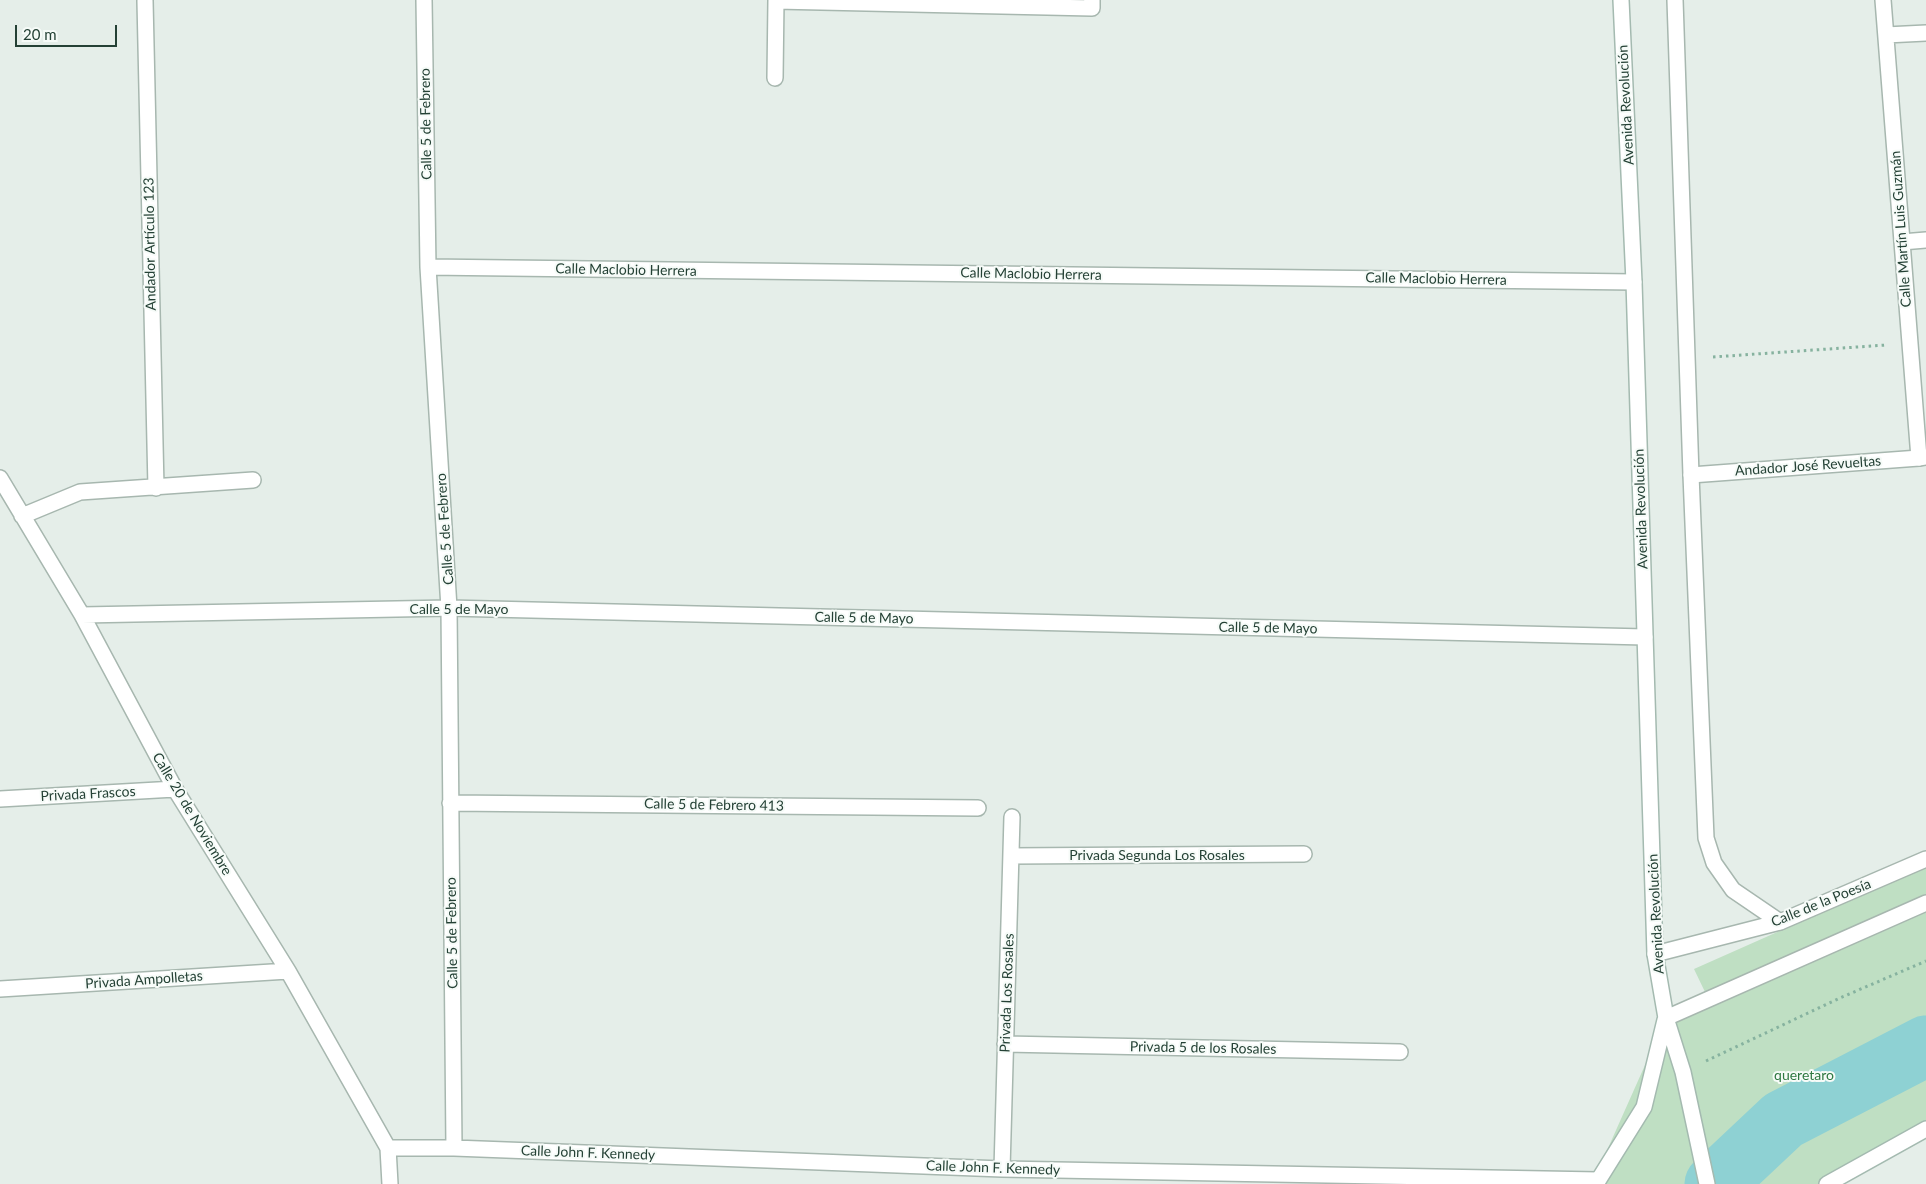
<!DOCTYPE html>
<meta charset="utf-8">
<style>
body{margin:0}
#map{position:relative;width:1926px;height:1184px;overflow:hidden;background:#e5eee9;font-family:Lato,sans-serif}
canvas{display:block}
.scale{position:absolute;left:15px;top:25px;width:102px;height:22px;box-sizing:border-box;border:2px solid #244135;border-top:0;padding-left:6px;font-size:15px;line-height:18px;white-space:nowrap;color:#244135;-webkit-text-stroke:4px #f6fbf8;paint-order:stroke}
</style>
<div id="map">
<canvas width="1926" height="1184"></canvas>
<div class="scale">20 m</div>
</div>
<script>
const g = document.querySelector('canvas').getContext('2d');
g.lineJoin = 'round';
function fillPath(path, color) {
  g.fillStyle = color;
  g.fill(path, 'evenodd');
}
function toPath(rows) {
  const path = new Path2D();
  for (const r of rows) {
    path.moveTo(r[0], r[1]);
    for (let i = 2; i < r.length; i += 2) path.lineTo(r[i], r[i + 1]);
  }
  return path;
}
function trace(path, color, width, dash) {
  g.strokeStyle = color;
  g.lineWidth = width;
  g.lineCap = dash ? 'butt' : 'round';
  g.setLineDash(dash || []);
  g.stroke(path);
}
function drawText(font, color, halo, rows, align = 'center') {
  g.font = font + ' Lato,sans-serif';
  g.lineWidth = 4;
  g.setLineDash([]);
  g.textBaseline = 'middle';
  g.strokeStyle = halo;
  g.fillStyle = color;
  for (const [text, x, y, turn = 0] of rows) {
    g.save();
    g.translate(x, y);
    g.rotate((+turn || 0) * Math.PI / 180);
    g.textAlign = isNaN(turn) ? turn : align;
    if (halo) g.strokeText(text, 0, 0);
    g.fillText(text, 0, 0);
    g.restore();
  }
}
fillPath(toPath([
 [1926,866,1926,898,1705,992,1694,969],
 [1926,903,1926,1135,1830,1184,1592,1184,1666,1018]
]), '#bfdfc3');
trace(toPath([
 [1715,1184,1783,1120,1926,1046]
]), '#8ed1d3', 61);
const pedestrian = toPath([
 [1691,475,1919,458]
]);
const minor = toPath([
 [424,0,428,267,449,608,454,1148],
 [1675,0,1691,475,1706,838,1714,863,1733,890,1780,922],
 [1883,0,1919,458,1926,457],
 [145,1,156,488],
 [776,1,1092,8,1092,0],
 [1886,35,1926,33],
 [775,78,776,0],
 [1902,242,1926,240],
 [428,267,1634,282],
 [0,478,82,615,175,789,288,971,388,1148,390,1184],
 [22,516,80,492,253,480],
 [82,615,449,608,1645,637],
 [0,799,175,789],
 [450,803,978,808],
 [1011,856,1304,854],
 [0,989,288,971],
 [1005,1044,1400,1052],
 [388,1148,454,1148,1002,1169,1598,1180],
 [1002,1169,1012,817]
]);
const tertiary = toPath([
 [1655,954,1780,922,1926,859],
 [1666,1018,1926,903]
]);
const secondary = toPath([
 [1621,0,1634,282,1655,954,1666,1018,1683,1072,1707,1184],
 [1596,1184,1644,1107,1665,1020],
 [1827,1184,1926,1129]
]);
trace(pedestrian, '#a7b7af', 18);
trace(minor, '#a7b7af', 18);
trace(tertiary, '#a7b7af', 18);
trace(secondary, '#a4bab0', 18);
trace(toPath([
 [1713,357,1886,345],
 [1706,1061,1840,998,1926,961]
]), '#86b29f', 3, [2.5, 4]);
trace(pedestrian, '#fff', 15);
trace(minor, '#fff', 15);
trace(tertiary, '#fff', 15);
trace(secondary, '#fff', 15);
drawText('14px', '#244135', '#f6fbf8', [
 ["Avenida Revolución",1626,105,-93],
 ["Calle 5 de Febrero",426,124,-91],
 ["Calle Martín Luis Guzmán",1901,229,-94],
 ["Andador Artículo 123",150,244,-91],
 ["Calle Maclobio Herrera",626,270,1],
 ["Calle Maclobio Herrera",1031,274,1],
 ["Calle Maclobio Herrera",1436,279,1],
 ["Andador José Revueltas",1808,466,-4],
 ["Avenida Revolución",1641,509,-92],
 ["Calle 5 de Febrero",445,529,-94],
 ["Calle 5 de Mayo",459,609],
 ["Calle 5 de Mayo",864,618,1],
 ["Calle 5 de Mayo",1268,628,1],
 ["Privada Frascos",88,794,-3],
 ["Calle 5 de Febrero 413",714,805,1],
 ["Calle 20 de Noviembre",192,814,59],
 ["Privada Segunda Los Rosales",1157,855],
 ["Calle de la Poesía",1821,903,-22],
 ["Avenida Revolución",1656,914,-93],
 ["Calle 5 de Febrero",452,933,-91],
 ["Privada Ampolletas",144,980,-4],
 ["Privada Los Rosales",1007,993,-88],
 ["Privada 5 de los Rosales",1203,1048,1],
 ["Calle John F. Kennedy",588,1153,2],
 ["Calle John F. Kennedy",993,1168,2]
]);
drawText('14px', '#2e7841', '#f6fbf8', [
 ["queretaro",1804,1075]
]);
</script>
